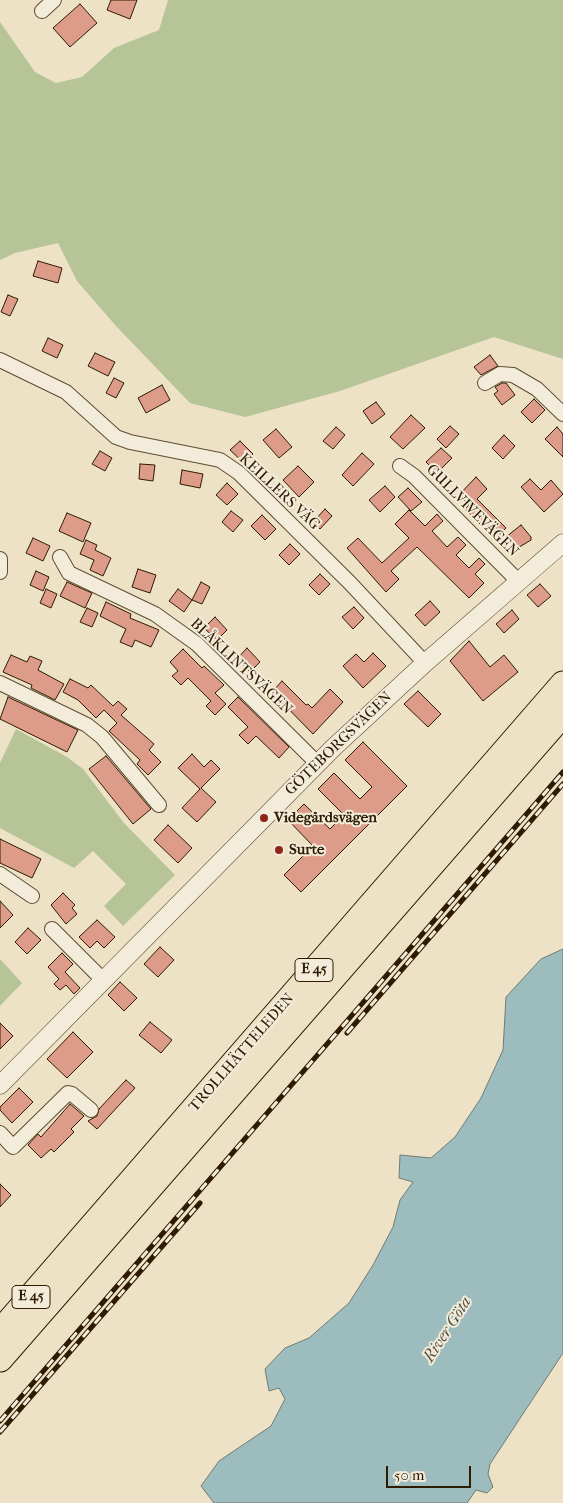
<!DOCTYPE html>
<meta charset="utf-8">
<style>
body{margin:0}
#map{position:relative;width:563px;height:1503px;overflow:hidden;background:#ede2c6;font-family:"IM FELL French Canon",serif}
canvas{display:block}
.scale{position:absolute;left:386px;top:1466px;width:85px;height:22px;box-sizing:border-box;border:2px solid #2e1b00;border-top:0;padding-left:6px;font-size:15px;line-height:18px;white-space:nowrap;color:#2e1b00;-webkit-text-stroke:4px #f3ecda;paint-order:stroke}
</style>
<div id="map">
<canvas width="563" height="1503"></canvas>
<div class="scale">50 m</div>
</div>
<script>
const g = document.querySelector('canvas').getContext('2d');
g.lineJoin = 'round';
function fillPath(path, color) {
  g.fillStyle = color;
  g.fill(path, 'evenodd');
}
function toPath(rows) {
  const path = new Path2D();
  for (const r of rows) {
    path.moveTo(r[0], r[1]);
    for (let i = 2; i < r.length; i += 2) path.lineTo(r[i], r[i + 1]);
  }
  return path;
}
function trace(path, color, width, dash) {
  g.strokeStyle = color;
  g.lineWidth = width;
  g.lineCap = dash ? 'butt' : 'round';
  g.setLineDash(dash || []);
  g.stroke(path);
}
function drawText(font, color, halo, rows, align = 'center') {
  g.font = font + ' "IM FELL French Canon",serif';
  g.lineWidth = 4;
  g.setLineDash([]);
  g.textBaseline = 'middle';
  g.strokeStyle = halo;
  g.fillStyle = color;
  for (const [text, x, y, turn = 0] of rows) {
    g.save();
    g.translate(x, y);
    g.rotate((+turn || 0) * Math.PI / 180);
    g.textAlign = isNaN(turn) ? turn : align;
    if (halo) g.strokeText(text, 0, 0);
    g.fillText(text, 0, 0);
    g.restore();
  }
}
fillPath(toPath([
 [168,0,563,0,563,359,494,337,340,391,245,417,190,403,116,326,77,281,58,243,15,253,0,260,0,22,35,72,56,83,82,77,114,48,159,30],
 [16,729,67,757,83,769,124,823,175,875,123,926,104,906,126,884,93,851,74,868,0,828,0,763],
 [0,959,22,983,0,1006]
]), '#b6c497');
const water = toPath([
 [563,949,563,1353,490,1464,488,1474,493,1487,487,1493,476,1490,467,1503,214,1503,201,1486,219,1461,271,1426,285,1399,279,1388,269,1391,265,1369,285,1348,309,1338,349,1303,373,1265,393,1227,400,1200,413,1182,399,1178,400,1155,431,1158,455,1137,481,1098,503,1050,506,997,541,959,563,949]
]);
fillPath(water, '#9cbcbe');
trace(water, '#707c72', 1);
const building = toPath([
 [111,0,137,0,130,19,107,10,111,0],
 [80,4,97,23,70,47,53,28,80,4],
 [38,261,62,268,58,283,33,276,38,261],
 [8,295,18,299,10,316,1,312,8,295],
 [48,338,63,345,57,358,42,351,48,338],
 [95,353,115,362,108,376,88,366,95,353],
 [490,355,498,366,481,375,474,367,490,355],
 [114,378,124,383,116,398,106,393,114,378],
 [502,383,506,383,515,395,502,405,494,394,498,391,495,387,502,383],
 [162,385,170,400,146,413,138,398,162,385],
 [534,399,545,410,532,423,521,412,534,399],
 [376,402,385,414,372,424,363,411,376,402],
 [411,415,425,428,403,449,390,437,411,415],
 [450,426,459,434,446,448,437,439,450,426],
 [336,427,345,435,333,449,323,441,336,427],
 [557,427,563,434,563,457,545,439,557,427],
 [276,429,292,447,279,458,263,440,276,429],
 [504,435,515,446,503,459,492,448,504,435],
 [240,441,253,454,244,463,230,450,240,441],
 [441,448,452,458,437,473,426,462,441,448],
 [100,451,112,458,105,471,92,464,100,451],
 [362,453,374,464,353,486,342,475,362,453],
 [140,464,155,465,153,481,139,479,140,464],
 [298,466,314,482,299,497,283,480,298,466],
 [182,470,203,474,200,488,180,484,182,470],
 [476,477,487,489,477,499,506,528,498,536,486,523,482,526,465,509,469,505,459,495,476,477],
 [530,479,541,490,551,480,563,494,544,512,521,487,530,479],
 [227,483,238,494,227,505,216,495,227,483],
 [385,486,395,497,380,512,369,500,385,486],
 [408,488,422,502,411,511,398,497,408,488],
 [325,509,332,516,320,529,313,522,325,509],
 [409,510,425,526,437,514,443,521,432,531,447,547,458,537,466,545,456,555,469,568,479,558,485,564,475,574,484,583,469,598,417,547,391,571,399,579,386,592,347,548,358,538,382,563,409,538,395,524,409,510],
 [231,511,243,520,233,532,222,522,231,511],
 [67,513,91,523,83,542,59,531,67,513],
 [262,515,276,529,265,540,251,526,262,515],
 [521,525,531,537,531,540,516,549,506,537,521,525],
 [33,538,50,546,43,561,26,553,33,538],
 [86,540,97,545,95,550,111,558,103,576,90,570,94,560,80,554,86,540],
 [290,544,300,554,289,565,279,555,290,544],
 [138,569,156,575,150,593,132,587,138,569],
 [36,571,49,577,43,591,30,585,36,571],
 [320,574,330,584,319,595,309,585,320,574],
 [67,582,92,593,85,608,60,596,67,582],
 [201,582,210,587,202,604,192,600,201,582],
 [540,584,551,596,538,607,527,595,540,584],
 [46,589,57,594,51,608,40,603,46,589],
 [178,589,192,600,184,612,169,601,178,589],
 [430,601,440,612,425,626,415,615,430,601],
 [106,602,131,614,130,618,159,630,151,647,135,640,132,647,120,642,126,629,100,616,106,602],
 [354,607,364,618,353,629,342,617,354,607],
 [87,608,98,613,92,627,80,622,87,608],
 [512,610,519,619,504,633,496,624,512,610],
 [215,617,227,630,217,640,204,628,215,617],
 [469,641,490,667,504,655,518,672,483,701,450,661,469,641],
 [247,648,260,662,250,672,237,659,247,648],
 [183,649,202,668,204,666,224,685,215,693,226,704,215,715,206,706,211,701,188,678,181,685,172,676,178,671,170,662,183,649],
 [373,653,386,666,363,688,343,666,356,654,364,662,373,653],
 [11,655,27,662,30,656,42,661,38,670,64,684,55,700,31,688,32,685,3,672,11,655],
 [70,679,88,688,91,685,113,706,118,701,127,709,121,715,154,744,149,750,161,762,148,775,137,764,140,760,109,731,117,723,104,710,96,718,78,700,63,692,70,679],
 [282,681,306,705,308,704,312,708,330,689,343,702,313,734,272,692,282,681],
 [418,691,441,714,428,727,404,704,418,691],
 [8,697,78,730,67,752,0,719,8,697],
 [238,697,289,747,279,758,256,736,248,744,239,735,248,727,228,707,238,697],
 [363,742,407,786,301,892,284,875,313,846,288,820,304,804,330,829,344,815,318,789,334,773,360,799,372,787,345,760,363,742],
 [192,754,204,767,211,760,220,769,201,788,216,802,197,822,182,808,200,789,178,768,192,754],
 [106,756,151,809,133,824,89,769,106,756],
 [168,825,192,848,178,863,154,840,168,825],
 [0,839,41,859,32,878,0,863,0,839],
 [63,893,75,905,72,908,77,914,66,924,51,905,63,893],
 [0,901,13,915,0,928,0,901],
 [97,920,115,937,104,948,97,941,90,948,79,937,97,920],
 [28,928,41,940,27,954,15,942,28,928],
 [160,947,174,960,158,977,144,964,160,947],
 [62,953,73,964,65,972,80,988,74,994,66,985,60,990,54,984,59,979,48,967,62,953],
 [120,982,137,998,124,1011,108,995,120,982],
 [150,1022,172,1040,161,1053,139,1035,150,1022],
 [0,1023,13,1036,0,1049,0,1023],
 [73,1032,93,1052,67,1078,47,1059,73,1032],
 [126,1080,135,1088,97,1129,88,1121,97,1116,99,1109,126,1080],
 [19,1088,33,1102,12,1123,0,1110,0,1107,19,1088],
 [70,1104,84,1116,71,1129,74,1132,54,1152,51,1149,41,1158,28,1145,38,1134,41,1137,70,1104],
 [0,1184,11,1195,0,1207,0,1184]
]);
fillPath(building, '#dd9c89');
trace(building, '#2e1b00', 1);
const minor = toPath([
 [42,11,54,0],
 [0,360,66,392,116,437,130,442,220,460,239,473,350,583,425,663],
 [485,383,500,374,513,375,537,389,563,414],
 [400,466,414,476,519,582],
 [60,557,69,573,155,614,197,644,318,764],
 [0,559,0,572],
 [0,683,87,725,102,737,159,805],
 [0,874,32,896],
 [52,929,103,980],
 [0,1133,13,1147,68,1093,72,1094,91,1110]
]);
const tertiary = toPath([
 [0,1085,333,748,425,663,563,543]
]);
const motorway = toPath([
 [0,1332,563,684],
 [0,1359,563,714]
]);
trace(minor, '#5e4d32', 16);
trace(tertiary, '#5e4d32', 19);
trace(motorway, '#2e1b00', 27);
trace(minor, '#f3ecda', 14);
trace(tertiary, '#f3ecda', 18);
trace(motorway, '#ede2c6', 25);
const rail = toPath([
 [347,1033,563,784],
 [0,1421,563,772],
 [0,1432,200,1203]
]);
trace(rail, '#2e1b00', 5);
trace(rail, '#f3ecda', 3, [9]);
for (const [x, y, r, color] of [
 [264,818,5,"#8f2418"],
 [279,850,5,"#8f2418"]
]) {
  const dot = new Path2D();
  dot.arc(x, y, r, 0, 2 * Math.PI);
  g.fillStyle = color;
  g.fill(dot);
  trace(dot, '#f3ecda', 2);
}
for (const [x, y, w] of [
 [314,970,38],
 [31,1297,38]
]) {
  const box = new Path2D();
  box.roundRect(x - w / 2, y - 11.5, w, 23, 4);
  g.fillStyle = '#f3ecda';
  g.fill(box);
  trace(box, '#2e1b00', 1);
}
drawText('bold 14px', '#2e1b00', null, [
 ["E 45",314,970],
 ["E 45",31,1297]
]);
drawText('15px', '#2e1b00', '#f3ecda', [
 ["KEILLERS VÄG",279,492,43],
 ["GULLVIVEVÄGEN",472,511,45],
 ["BLÅKLINTSVÄGEN",241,667,43],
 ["GÖTEBORGSVÄGEN",339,744,-44],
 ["TROLLHÄTTELEDEN",242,1053,-49]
]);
drawText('bold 15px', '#2e1b00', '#f3ecda', [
 ["Videgårdsvägen",274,818],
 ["Surte",289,850]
], 'left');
drawText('italic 16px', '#545342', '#f3ecda', [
 ["River Göta",448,1330,-57]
]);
</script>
